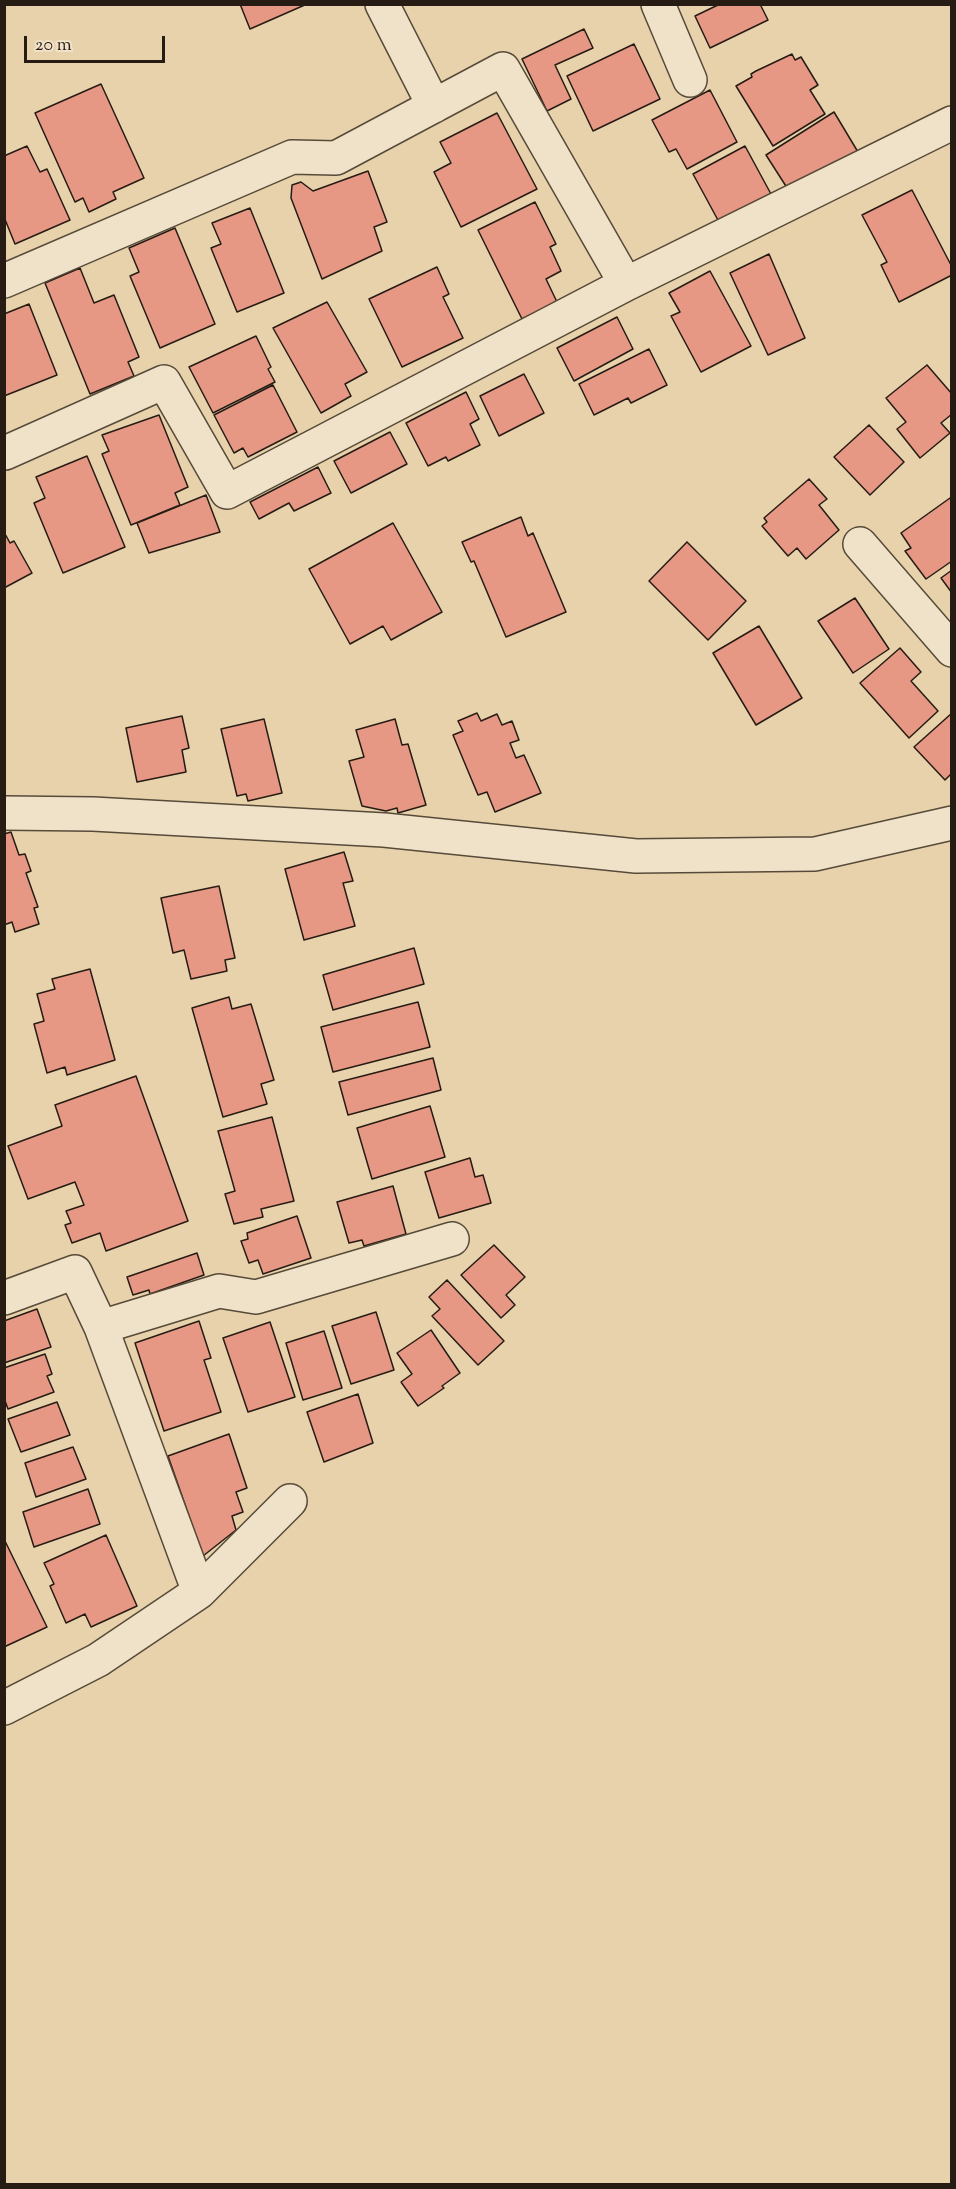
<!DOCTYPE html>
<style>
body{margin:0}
#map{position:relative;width:956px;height:2189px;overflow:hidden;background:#e8d2ac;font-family:"Sorts Mill Goudy",serif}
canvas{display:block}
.frame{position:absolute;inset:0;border:6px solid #261c13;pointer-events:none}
.scale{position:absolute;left:24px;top:36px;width:141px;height:27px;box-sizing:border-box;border:3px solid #261c13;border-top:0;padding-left:8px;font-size:18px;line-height:21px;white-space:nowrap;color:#261c13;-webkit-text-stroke:4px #f0e2c9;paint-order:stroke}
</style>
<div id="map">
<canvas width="956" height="2189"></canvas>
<div class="frame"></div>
<div class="scale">20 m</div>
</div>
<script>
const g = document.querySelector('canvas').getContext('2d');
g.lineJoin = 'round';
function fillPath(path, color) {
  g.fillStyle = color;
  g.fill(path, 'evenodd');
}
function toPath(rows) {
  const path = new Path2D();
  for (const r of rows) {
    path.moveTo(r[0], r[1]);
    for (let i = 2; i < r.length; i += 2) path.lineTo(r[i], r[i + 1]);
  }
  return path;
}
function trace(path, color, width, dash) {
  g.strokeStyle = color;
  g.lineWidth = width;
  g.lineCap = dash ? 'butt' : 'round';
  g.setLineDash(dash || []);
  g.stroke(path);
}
const building = toPath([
 [240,4,307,4,250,29,240,4],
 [720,4,760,4,768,20,710,48,695,16,720,4],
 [584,29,593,48,555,65,571,99,547,111,522,59,584,29],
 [634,44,660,99,593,131,567,76,634,44],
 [792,54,795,60,801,57,818,85,810,90,825,114,773,146,736,86,752,77,751,74,756,71,792,54],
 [101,84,144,178,113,192,116,199,89,212,83,198,75,202,35,113,101,84],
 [710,90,737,142,687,169,676,149,669,152,652,120,710,90],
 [834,112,858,152,791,194,766,155,834,112],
 [497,113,537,189,461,227,434,172,451,163,440,142,497,113],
 [27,146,40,172,47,169,70,220,15,244,4,217,4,156,27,146],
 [745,146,771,194,719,222,693,174,745,146],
 [368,171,387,222,374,227,382,251,322,279,291,198,292,185,301,182,313,191,368,171],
 [912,190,952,267,952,275,899,302,881,265,887,262,862,215,912,190],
 [535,202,556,244,550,247,561,271,546,279,557,302,522,319,478,230,535,202],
 [250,208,284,293,237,312,211,248,221,244,212,223,250,208],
 [175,228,215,324,160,348,130,276,139,272,129,248,175,228],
 [769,254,805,338,768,355,730,273,769,254],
 [437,267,449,294,443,297,463,338,402,367,369,299,437,267],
 [80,268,94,303,114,295,139,357,128,362,134,376,90,394,45,283,80,268],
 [710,271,751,346,701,372,671,316,680,312,669,293,710,271],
 [327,302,367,372,345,384,351,396,321,413,273,328,327,302],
 [29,304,57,375,4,396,4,314,29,304],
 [617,317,633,349,574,381,557,348,617,317],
 [256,336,271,367,268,369,275,382,213,413,189,367,256,336],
 [649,349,667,385,631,403,628,398,594,415,579,384,649,349],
 [927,365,952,394,952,414,941,423,950,433,920,458,897,429,906,422,886,398,927,365],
 [524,374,544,413,499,436,480,396,524,374],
 [273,385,297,432,248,457,243,448,234,453,214,415,273,385],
 [466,392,479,419,470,424,480,445,448,461,446,457,428,466,406,423,466,392],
 [159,415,188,487,175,493,180,505,131,525,102,454,109,451,102,435,159,415],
 [869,425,904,462,870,495,834,457,869,425],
 [390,432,407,464,351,493,334,461,390,432],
 [87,456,125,547,63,573,34,503,45,498,36,477,87,456],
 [318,467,331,493,294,511,289,503,259,519,250,502,318,467],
 [809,479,827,499,819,505,839,530,806,559,797,548,788,556,762,526,767,522,764,518,809,479],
 [206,495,220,532,149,553,137,523,206,495],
 [950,498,952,501,952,561,926,579,905,551,911,548,901,533,950,498],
 [521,517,528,536,533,533,566,612,506,637,474,561,471,562,462,542,521,517],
 [393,523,442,612,391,640,383,626,350,644,309,569,393,523],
 [4,532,10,543,14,541,32,573,4,588,4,532],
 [687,542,746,601,708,640,649,581,687,542],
 [952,570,952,593,941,578,952,570],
 [855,598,889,649,853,673,818,621,855,598],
 [759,626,802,698,756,725,713,653,759,626],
 [900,648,921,672,911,681,938,711,909,738,860,683,900,648],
 [477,713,481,721,497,714,502,725,512,721,519,740,510,743,516,758,524,755,541,793,495,812,487,792,478,795,453,735,463,731,458,721,477,713],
 [952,713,952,773,945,780,914,747,952,713],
 [182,716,189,748,182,750,186,772,137,782,126,728,182,716],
 [264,719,282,793,248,801,246,794,237,796,221,729,264,719],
 [395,719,402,745,408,744,426,805,398,813,397,808,386,811,362,806,349,761,364,757,356,730,395,719],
 [11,832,19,855,25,854,31,871,26,873,38,907,34,908,39,924,15,932,12,922,4,925,4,834,11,832],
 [344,852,353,881,343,883,355,926,304,940,285,869,344,852],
 [219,886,235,958,225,960,227,971,191,979,184,950,173,953,161,898,219,886],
 [414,948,424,984,333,1010,323,975,414,948],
 [90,969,115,1060,67,1075,65,1067,47,1073,34,1024,44,1021,37,994,55,989,52,979,90,969],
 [229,997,232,1009,251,1004,274,1080,261,1084,267,1104,223,1117,192,1008,229,997],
 [418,1002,430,1047,333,1072,321,1027,418,1002],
 [433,1058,441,1090,348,1115,339,1082,433,1058],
 [136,1076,188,1221,106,1251,100,1233,72,1243,65,1225,71,1223,66,1211,84,1205,75,1182,28,1199,8,1146,62,1126,55,1105,136,1076],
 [430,1106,445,1157,372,1179,357,1128,430,1106],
 [272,1117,294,1201,261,1209,263,1217,234,1224,225,1194,235,1191,218,1131,272,1117],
 [470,1158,475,1177,483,1175,491,1203,439,1218,425,1172,470,1158],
 [393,1186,406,1234,364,1246,362,1240,349,1243,337,1202,393,1186],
 [297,1216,311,1258,263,1274,258,1260,249,1263,241,1241,248,1239,247,1233,297,1216],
 [494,1245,525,1277,506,1295,515,1305,501,1318,461,1275,494,1245],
 [197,1253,204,1275,150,1294,149,1290,133,1295,127,1277,197,1253],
 [447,1280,504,1341,478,1365,432,1316,440,1309,429,1297,447,1280],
 [37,1309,51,1347,4,1363,4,1321,37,1309],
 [376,1312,394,1370,351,1384,332,1326,376,1312],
 [199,1321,211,1358,204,1360,221,1412,164,1431,135,1343,199,1321],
 [270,1322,295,1397,248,1412,223,1338,270,1322],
 [431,1330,460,1373,442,1386,444,1388,418,1406,401,1382,412,1374,397,1353,431,1330],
 [324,1331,342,1388,303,1400,286,1343,324,1331],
 [45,1354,52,1374,47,1376,54,1392,8,1409,4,1398,4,1368,45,1354],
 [358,1394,373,1443,324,1462,307,1412,358,1394],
 [57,1402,70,1435,21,1452,8,1419,57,1402],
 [229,1434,247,1488,236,1492,243,1512,232,1516,236,1530,203,1556,168,1456,229,1434],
 [73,1447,86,1479,36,1497,25,1463,73,1447],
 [88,1489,100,1524,34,1547,23,1512,88,1489],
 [106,1535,137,1606,91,1627,85,1614,66,1623,50,1586,54,1584,44,1563,106,1535],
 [4,1539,47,1627,4,1647,4,1539]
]);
fillPath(building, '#e69884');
trace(building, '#261c13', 1.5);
const minor = toPath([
 [382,4,434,106],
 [658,4,690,80],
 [4,281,292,157,336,158,503,69,626,284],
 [4,451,5,453,164,382,227,492,626,284,952,123],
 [860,544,952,650],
 [4,813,93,814,384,830,636,856,815,854,952,823],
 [4,1298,75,1272,101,1327,199,1592],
 [101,1327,219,1291,256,1297,452,1239],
 [4,1708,98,1660,199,1592,290,1501]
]);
trace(minor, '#564a39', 36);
trace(minor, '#f0e2c9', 33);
</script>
